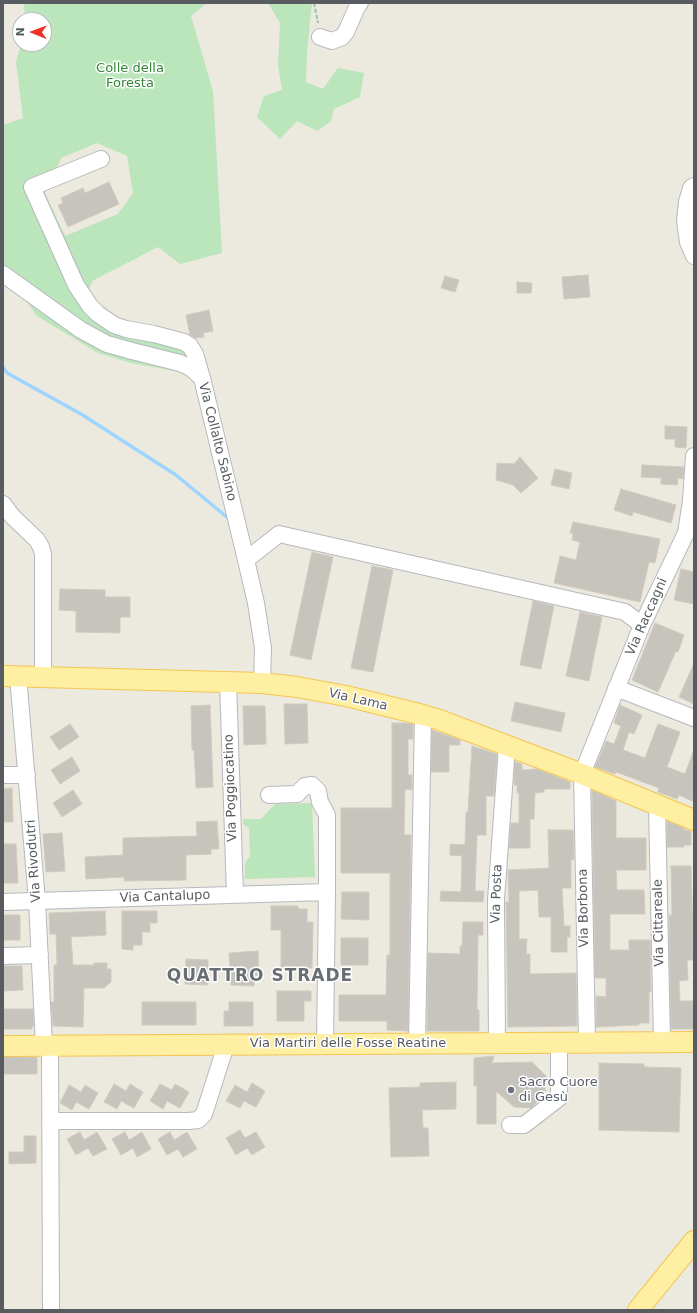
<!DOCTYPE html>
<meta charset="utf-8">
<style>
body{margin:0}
#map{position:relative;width:697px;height:1313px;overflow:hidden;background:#ece9df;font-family:"DejaVu Sans",sans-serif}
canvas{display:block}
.frame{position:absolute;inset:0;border:4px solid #585c61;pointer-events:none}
.north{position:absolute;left:12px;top:12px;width:40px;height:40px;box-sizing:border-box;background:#fff;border:1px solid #bcbec0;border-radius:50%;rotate:271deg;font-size:11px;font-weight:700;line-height:16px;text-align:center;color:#585c61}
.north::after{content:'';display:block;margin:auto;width:14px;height:18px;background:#ed3325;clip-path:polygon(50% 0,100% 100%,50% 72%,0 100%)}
</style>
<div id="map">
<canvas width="697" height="1313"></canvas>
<div class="frame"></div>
<div class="north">N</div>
</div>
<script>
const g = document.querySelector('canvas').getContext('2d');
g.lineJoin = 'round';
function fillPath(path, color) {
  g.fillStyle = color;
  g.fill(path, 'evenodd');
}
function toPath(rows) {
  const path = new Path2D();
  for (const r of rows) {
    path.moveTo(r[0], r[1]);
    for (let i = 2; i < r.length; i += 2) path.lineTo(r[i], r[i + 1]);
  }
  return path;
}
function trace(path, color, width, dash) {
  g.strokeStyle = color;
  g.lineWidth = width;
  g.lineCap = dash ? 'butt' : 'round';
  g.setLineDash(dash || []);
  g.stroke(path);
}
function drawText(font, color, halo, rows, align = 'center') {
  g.font = font + ' "DejaVu Sans",sans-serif';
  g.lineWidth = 3;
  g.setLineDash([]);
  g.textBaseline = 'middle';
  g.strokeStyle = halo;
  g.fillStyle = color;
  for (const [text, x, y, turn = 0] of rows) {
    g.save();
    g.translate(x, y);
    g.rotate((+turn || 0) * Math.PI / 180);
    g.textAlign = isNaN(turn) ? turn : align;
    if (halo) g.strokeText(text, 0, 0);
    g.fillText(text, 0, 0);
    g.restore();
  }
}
fillPath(toPath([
 [24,3,207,3,191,16,213,91,222,253,180,264,158,247,92,281,84,303,183,349,188,360,180,372,131,363,98,353,37,316,3,268,3,125,23,118,16,62,21,44,44,44,44,20,25,20],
 [97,143,127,156,133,193,118,214,65,236,45,193,61,158],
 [268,3,312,3,307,52,306,82,323,89,338,68,364,73,360,97,334,109,331,121,317,131,297,121,280,139,257,117,264,96,282,90,278,66,280,23],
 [312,803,315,877,245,879,245,863,250,856,249,828,243,824,243,819,261,819,275,804]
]), '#bbe5bb');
trace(toPath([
 [3,367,7,373,81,414,176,475,228,518]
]), '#9dd5ff', 3.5);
const building = toPath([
 [109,182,119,204,68,227,58,205,63,203,61,198,83,188,85,193,109,182],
 [588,275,590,297,564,299,562,277,588,275],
 [445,276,459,280,455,292,441,288,445,276],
 [517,282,532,283,531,293,517,293,517,282],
 [209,310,213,331,203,333,204,337,196,338,190,335,186,315,209,310],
 [665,426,687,427,686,448,675,447,675,439,665,439,665,426],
 [520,457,538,478,521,493,513,485,496,480,497,463,514,464,520,457],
 [642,465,684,467,683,479,678,478,677,485,661,484,661,478,641,477,642,465],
 [555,469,572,473,569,489,551,485,555,469],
 [621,489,676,505,671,523,633,512,632,516,614,510,621,489],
 [573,522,660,539,655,563,649,562,640,602,554,583,560,556,576,560,580,542,572,540,573,533,570,533,573,522],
 [312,552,333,557,311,660,290,655,312,552],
 [372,566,393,570,373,672,351,668,372,566],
 [681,569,694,572,694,604,674,600,681,569],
 [60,589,105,590,105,597,130,597,130,617,120,617,120,633,76,632,76,611,59,610,60,589],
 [533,601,554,606,541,669,520,665,533,601],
 [580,612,602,617,589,681,566,676,580,612],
 [655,623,684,635,678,652,676,651,658,692,632,680,655,623],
 [694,663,694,704,679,697,694,663],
 [515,702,565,713,561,732,511,721,515,702],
 [284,704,307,704,308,743,285,744,284,704],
 [210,705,213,787,196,788,194,750,192,750,191,706,210,705],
 [620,705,642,715,634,734,629,732,623,750,645,758,658,724,680,732,667,767,685,774,693,752,694,752,694,802,679,795,677,799,658,792,659,788,616,772,615,774,595,767,606,741,614,744,621,726,614,723,620,705],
 [243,706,265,706,266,744,244,745,243,706],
 [392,723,406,723,413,724,413,739,408,739,408,775,412,775,412,790,405,789,404,835,411,835,408,1031,387,1030,387,1021,339,1021,339,995,386,995,387,955,390,955,390,873,341,873,341,808,392,808,392,723],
 [70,724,79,737,59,750,50,737,70,724],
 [432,730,460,740,460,745,449,745,449,772,431,772,432,730],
 [472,746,497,754,494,796,486,796,486,835,477,835,475,891,484,891,483,902,440,901,441,891,461,892,462,856,450,855,450,844,465,845,466,812,468,812,472,746],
 [72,757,80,771,60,784,51,770,72,757],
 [515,762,522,764,522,770,537,769,570,782,570,789,544,789,544,792,535,793,534,819,530,819,530,848,509,848,511,823,519,823,519,793,517,793,517,785,514,785,515,762],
 [12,788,13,822,3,822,3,789,12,788],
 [73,790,82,804,62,817,53,803,73,790],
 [592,790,616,801,616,838,646,838,646,870,616,870,617,890,644,890,645,914,610,914,610,950,629,950,629,940,650,940,651,992,649,992,649,1023,639,1023,639,1025,596,1027,596,996,606,997,606,978,595,978,592,790],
 [217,821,219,849,211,849,211,854,186,855,186,880,124,881,124,877,86,879,85,857,123,855,123,838,197,836,196,822,217,821],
 [667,821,684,828,684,830,691,831,691,845,684,845,684,847,667,847,667,821],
 [548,830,573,830,574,859,571,860,571,888,562,888,564,926,570,926,570,937,567,937,567,952,551,952,551,917,539,917,538,890,519,891,519,939,527,939,526,954,530,954,530,974,576,973,577,1026,508,1027,506,902,509,902,508,870,549,868,548,830],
 [62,833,65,871,46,872,43,834,62,833],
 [3,844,16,844,18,883,3,883,3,844],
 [671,866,691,866,693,936,693,960,687,960,688,980,679,981,680,1001,694,1001,694,1029,671,1029,669,915,672,915,671,866],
 [342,892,369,892,369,920,341,919,342,892],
 [271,906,298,906,298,909,307,909,307,922,313,922,312,968,281,968,281,930,271,930,271,906],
 [105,911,106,935,71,937,73,965,94,965,94,963,107,963,107,969,111,969,111,982,104,988,84,988,83,1027,53,1026,51,1002,54,1002,54,965,57,965,56,934,50,934,49,913,105,911],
 [122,911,157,911,157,923,150,923,150,932,142,932,142,945,133,945,133,950,122,949,122,911],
 [3,915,20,915,20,940,3,940,3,915],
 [463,922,483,922,483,935,478,935,477,1010,479,1010,479,1031,427,1031,428,953,460,954,460,946,462,946,463,922],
 [341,938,368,938,368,965,341,965,341,938],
 [258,951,259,975,254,976,254,986,231,985,229,953,258,951],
 [186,959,208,960,208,985,185,984,186,959],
 [3,966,22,966,23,990,3,991,3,966],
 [277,991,311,991,311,1001,304,1001,304,1021,277,1021,277,991],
 [142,1002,196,1002,196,1025,142,1025,142,1002],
 [229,1002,253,1002,253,1026,224,1026,224,1011,229,1011,229,1002],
 [3,1009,33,1009,34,1026,32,1026,32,1029,3,1029,3,1009],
 [494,1056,492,1063,532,1062,546,1076,545,1094,531,1108,514,1107,496,1091,496,1124,477,1124,477,1086,474,1086,474,1058,494,1056],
 [3,1057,37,1057,37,1074,3,1074,3,1057],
 [599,1063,644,1064,644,1067,681,1068,679,1132,599,1130,599,1063],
 [456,1082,456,1109,422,1110,423,1128,428,1128,429,1156,391,1157,389,1088,420,1087,420,1083,456,1082],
 [252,1083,265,1091,256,1107,244,1101,240,1108,226,1101,235,1085,247,1092,252,1083],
 [114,1084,126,1091,130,1084,143,1092,134,1108,121,1101,117,1109,104,1102,114,1084],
 [160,1084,172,1090,175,1084,189,1092,180,1108,167,1101,163,1109,150,1101,160,1084],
 [69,1085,81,1092,85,1085,98,1093,89,1109,76,1102,72,1110,60,1103,69,1085],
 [240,1130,245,1138,256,1132,265,1147,252,1155,247,1148,236,1155,226,1138,240,1130],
 [80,1132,84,1140,97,1132,107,1149,93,1156,88,1148,76,1155,67,1139,80,1132],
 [125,1132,129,1140,142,1132,151,1149,137,1157,133,1148,121,1155,112,1139,125,1132],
 [170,1132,174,1140,187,1132,197,1149,183,1157,178,1149,167,1155,158,1139,170,1132],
 [24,1136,36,1136,36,1163,9,1164,9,1152,24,1152,24,1136]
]);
fillPath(building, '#c7c4bd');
trace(building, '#d1cbbe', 1);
const minor = toPath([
 [320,37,332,41,342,37,346,32,357,7,360,3],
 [101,159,32,187,76,285,90,306,98,314,114,325,126,329,154,334,184,342,190,346,195,354,202,378],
 [694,186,691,188,687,202,685,221,688,242,694,256],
 [3,274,81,330,107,344,132,351,180,363,191,368,202,378,246,560,256,603,263,648,262,683],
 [3,504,12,516,37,540,41,547,43,554,43,677],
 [246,560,279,534,625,612,642,625],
 [18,676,37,901,44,1046],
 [228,681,235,895],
 [616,688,694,718],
 [3,775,27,775],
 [269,795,297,794,305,786,312,785,318,791,320,802,327,815,327,892,325,1044],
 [657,805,662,1042],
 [3,902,327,892],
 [3,956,40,955],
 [587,1042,582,774,642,625,686,533,691,501,694,456],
 [417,1043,423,715],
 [497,1043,496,900,507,746],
 [50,1046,51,1310],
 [50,1121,189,1121,198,1120,204,1114,226,1045],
 [510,1125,524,1125,559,1098,559,1043]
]);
const major = toPath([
 [3,676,262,683,297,687,346,696,423,715,437,719,582,774,694,820],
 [3,1046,694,1042],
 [638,1310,694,1241]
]);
trace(minor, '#b5b8bd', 18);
trace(major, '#f4c550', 22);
trace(toPath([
 [314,3,318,23]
]), '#93c6a2', 2, [4, 2]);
trace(minor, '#fff', 16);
trace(major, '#ffefa2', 20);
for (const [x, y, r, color] of [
 [511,1090,4,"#6b7280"]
]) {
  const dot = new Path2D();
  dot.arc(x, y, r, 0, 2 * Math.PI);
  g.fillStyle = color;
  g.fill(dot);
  trace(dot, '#fff', 1.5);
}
drawText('13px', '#338636', '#fff', [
 ["Colle della",130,69],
 ["Foresta",130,84]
]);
drawText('13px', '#585c61', '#fff', [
 ["Via Collalto Sabino",217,442,76],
 ["Via Raccagni",647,617,-66],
 ["Via Lama",358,700,13],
 ["Via Poggiocatino",231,788,-92],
 ["Via Rivodutri",34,861,-94],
 ["Via Posta",497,894,-88],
 ["Via Cantalupo",165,897,-2],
 ["Via Borbona",584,908,-91],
 ["Via Cittareale",659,923,-91],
 ["Via Martiri delle Fosse Reatine",348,1044]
]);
drawText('13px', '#5b616d', '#fff', [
 ["Sacro Cuore",519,1083],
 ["di Gesù",519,1098]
], 'left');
g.letterSpacing = '1px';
drawText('bold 17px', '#696e73', '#fff', [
 ["QUATTRO STRADE",260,977]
]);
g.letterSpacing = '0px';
</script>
